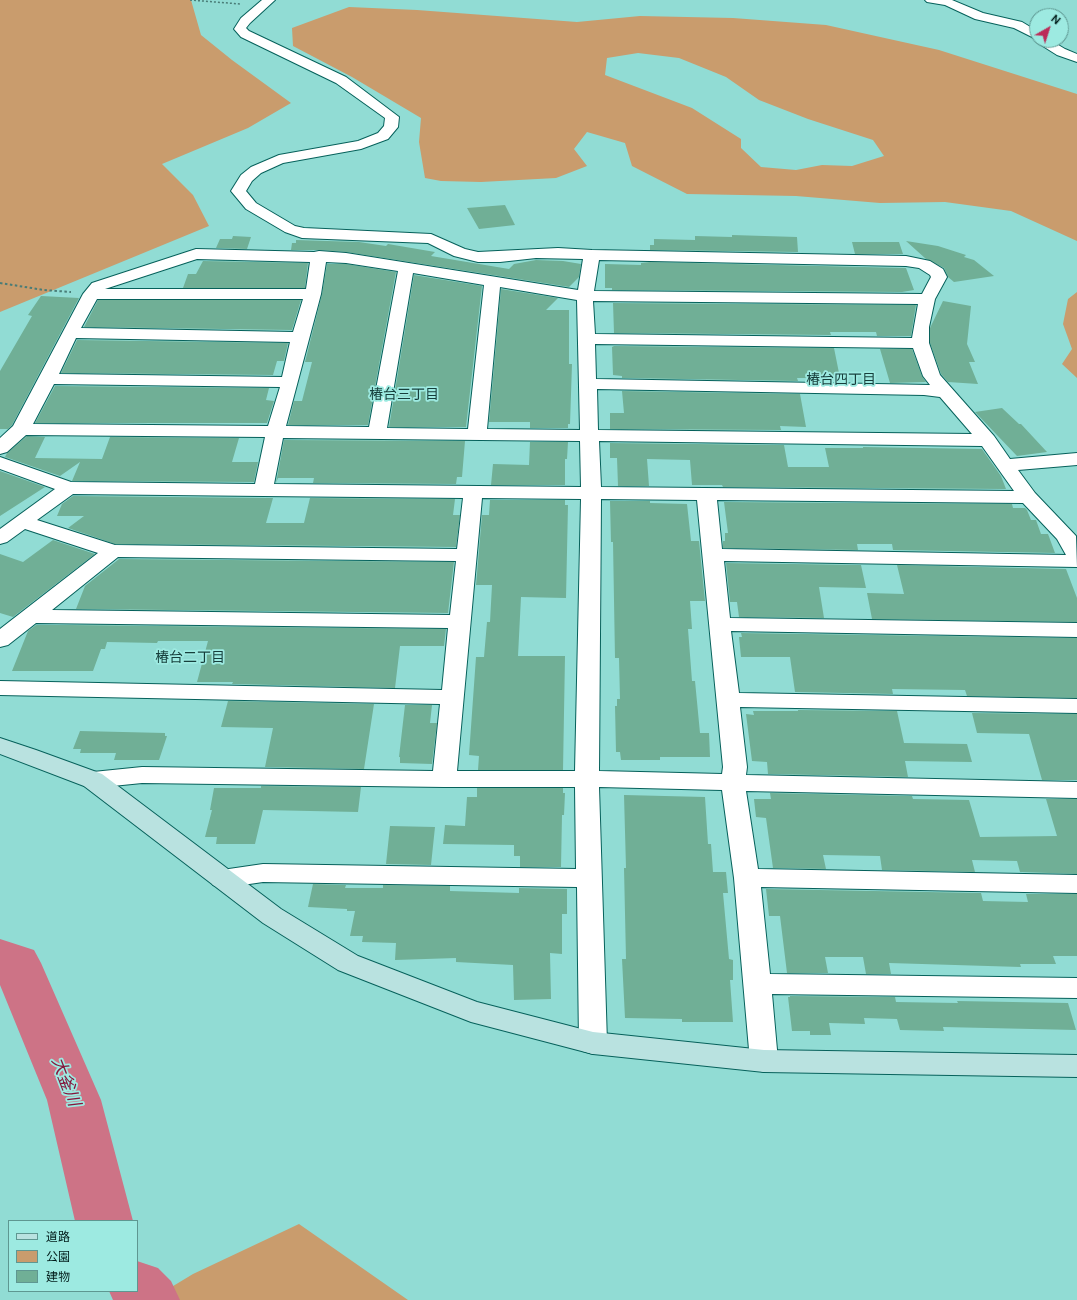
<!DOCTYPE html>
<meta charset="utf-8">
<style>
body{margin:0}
#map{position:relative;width:1077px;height:1300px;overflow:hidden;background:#91dcd4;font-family:"DM Sans","Noto Sans JP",sans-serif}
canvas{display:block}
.legend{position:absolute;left:8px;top:1220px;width:130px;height:72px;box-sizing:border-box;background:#9deae1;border:1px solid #5e9791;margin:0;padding:5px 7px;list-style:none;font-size:12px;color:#001b19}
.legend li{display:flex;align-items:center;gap:8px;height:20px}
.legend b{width:20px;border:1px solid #5e9791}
.north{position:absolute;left:1029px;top:8px;width:40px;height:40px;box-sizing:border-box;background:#9deae1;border:1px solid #5e9791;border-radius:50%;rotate:39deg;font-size:11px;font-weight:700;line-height:16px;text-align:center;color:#001b19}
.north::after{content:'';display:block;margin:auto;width:14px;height:18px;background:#bb2c59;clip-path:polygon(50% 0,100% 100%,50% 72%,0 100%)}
</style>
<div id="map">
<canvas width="1077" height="1300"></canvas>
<ul class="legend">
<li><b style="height:5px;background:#b9e2e0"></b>道路</li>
<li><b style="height:11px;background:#c99c6d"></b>公園</li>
<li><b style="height:11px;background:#70af96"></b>建物</li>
</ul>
<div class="north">N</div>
</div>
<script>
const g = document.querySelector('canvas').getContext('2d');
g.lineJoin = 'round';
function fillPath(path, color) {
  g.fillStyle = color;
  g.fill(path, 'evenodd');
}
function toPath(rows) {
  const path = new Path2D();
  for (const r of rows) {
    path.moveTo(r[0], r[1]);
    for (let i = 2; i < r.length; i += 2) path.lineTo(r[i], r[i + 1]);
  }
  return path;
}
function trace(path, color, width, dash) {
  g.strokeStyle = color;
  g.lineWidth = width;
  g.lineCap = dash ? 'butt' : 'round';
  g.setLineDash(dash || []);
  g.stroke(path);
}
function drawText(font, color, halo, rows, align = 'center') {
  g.font = font + ' "DM Sans","Noto Sans JP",sans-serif';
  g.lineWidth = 3.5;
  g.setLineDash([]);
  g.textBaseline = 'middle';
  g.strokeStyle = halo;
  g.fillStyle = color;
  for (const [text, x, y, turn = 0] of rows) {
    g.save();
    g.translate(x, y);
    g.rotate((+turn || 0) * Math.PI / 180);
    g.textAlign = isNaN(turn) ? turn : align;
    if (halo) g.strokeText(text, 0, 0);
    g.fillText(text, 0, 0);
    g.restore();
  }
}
fillPath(toPath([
 [0,0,191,0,201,35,232,60,291,103,248,128,162,164,193,195,209,226,0,312],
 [349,7,417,10,577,22,640,16,733,18,826,25,939,50,1077,94,1077,241,1011,211,945,202,880,203,796,196,687,194,632,166,625,143,587,132,574,149,587,166,556,178,481,182,441,181,425,178,419,142,421,118,352,77,293,46,292,28],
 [638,53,679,58,726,77,759,100,808,119,873,140,884,156,852,166,822,165,796,170,761,167,741,148,741,139,692,108,605,75,607,58],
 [1077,292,1077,378,1062,364,1072,349,1063,324,1068,299],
 [299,1224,408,1300,150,1300,193,1274]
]), '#c99c6d');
fillPath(toPath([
 [0,939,34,950,41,963,101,1100,133,1221,75,1221,47,1100,0,985,0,939],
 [137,1261,158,1268,171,1281,180,1300,113,1300,109,1291,137,1291,137,1261]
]), '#cd7386');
fillPath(toPath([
 [505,205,515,225,479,229,467,208],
 [732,235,797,237,798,252,650,250,650,245,654,245,654,239,695,240,695,236,732,237],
 [233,236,251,237,247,249,216,248,220,239,232,239],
 [296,240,359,242,386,246,388,244,435,252,431,256,509,269,514,264,536,260,563,261,581,264,579,277,569,287,346,252,319,250,291,250,292,243,296,243],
 [906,241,938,246,966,255,964,257,974,260,994,276,954,282,948,277,944,268,926,259],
 [852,242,899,242,903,254,855,254],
 [203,261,308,263,305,288,183,288,188,274,196,274],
 [650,262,906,268,914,290,902,292,612,290,612,288,605,288,605,264,641,265,641,263],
 [327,264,346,264,396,272,368,425,288,425,294,401,302,401,312,362,305,362,322,294],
 [414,275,482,286,466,427,389,427],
 [501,289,558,298,546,310,569,310,569,364,572,364,570,424,568,424,568,428,530,428,530,422,489,422],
 [41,296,79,298,12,425,8,429,0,429,0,371,32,316,28,315],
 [98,300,301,300,292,330,84,327],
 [943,301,971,306,967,344,975,362,969,362,978,384,948,382,941,374,930,343,930,328],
 [613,303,916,305,911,336,877,336,876,332,830,332,831,335,614,333],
 [77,340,288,343,284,361,277,361,273,375,61,373],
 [614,346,834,348,840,378,797,378,798,381,622,378,622,376,613,375,612,347],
 [880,349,912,349,922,376,926,382,890,383],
 [55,386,269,388,266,400,274,401,267,423,35,423],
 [622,391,800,394,806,427,780,426,781,430,610,429,610,413,624,413],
 [1002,408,1019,424,1021,424,1047,452,1017,456,975,412],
 [27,436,45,437,35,458,102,459,110,437,239,438,232,462,258,462,254,482,72,481,80,462,60,476,5,457,7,453],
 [284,440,465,441,462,477,457,477,456,484,313,483,314,478,278,478,276,483],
 [530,442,568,442,567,459,565,459,565,485,491,485,493,464,529,465],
 [610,443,784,445,788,467,829,467,825,448,863,448,863,447,982,449,1001,476,1006,489,723,487,722,485,692,485,690,460,647,459,649,486,618,486,617,458,610,458],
 [0,471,45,487,0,516],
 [73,496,273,498,266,523,304,523,310,498,455,499,453,515,460,515,456,547,115,544,68,528,84,516,57,516,62,504],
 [490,500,565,500,565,505,568,505,566,598,521,597,518,656,565,656,563,770,478,770,479,756,469,755,476,657,484,657,487,622,490,622,492,585,476,585,482,515,489,515],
 [610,501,650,501,650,503,687,504,691,541,699,541,705,601,690,601,692,629,688,629,692,681,695,681,700,733,709,733,710,757,660,757,660,760,621,760,620,752,616,752,615,706,617,706,617,699,620,699,619,658,615,658,613,542,611,542],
 [724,502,1012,504,1013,508,1025,508,1027,510,1031,520,1036,520,1041,534,1048,534,1055,553,893,550,892,544,857,544,858,550,723,548,723,541,725,541,725,533,728,533],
 [53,540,95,554,13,617,0,613,0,554,23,562],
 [119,559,454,562,448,613,76,609,85,586],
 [726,563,861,565,866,588,819,587,824,618,739,617,737,602,730,602],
 [897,565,1066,569,1077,598,1077,622,872,619,867,593,904,594],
 [36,625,70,625,446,629,444,646,400,646,395,688,232,684,233,682,197,682,208,641,158,641,157,643,107,642,105,649,101,649,93,671,12,671,28,631],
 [741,633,1077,638,1077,698,967,696,965,690,892,689,893,694,795,692,790,657,741,657,739,637,742,637],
 [228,701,374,704,364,769,265,767,273,728,221,727],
 [405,705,432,705,430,723,437,723,432,764,400,763,400,757,399,757],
 [798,710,897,711,904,743,967,744,972,762,905,761,908,777,768,774,767,762,752,761,746,714,754,715,753,711,798,711],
 [972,713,1077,714,1077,780,1042,780,1029,734,977,733],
 [80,731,165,733,165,736,167,736,159,760,114,760,116,753,80,753,81,749,73,749],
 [261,786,361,787,358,812,263,810,255,844,216,844,217,837,205,837,212,810,210,810,214,788,261,788],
 [477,788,563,788,563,793,565,793,564,815,562,815,561,867,520,867,520,856,514,856,514,845,443,844,445,825,465,826,467,797,477,797],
 [770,793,912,796,913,799,969,800,980,837,1057,836,1046,799,1077,799,1077,874,1020,872,1017,861,972,860,975,872,882,870,880,856,823,855,826,869,773,868,766,818,756,817,754,799,771,799],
 [624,795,705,797,708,844,711,844,713,872,726,872,728,893,723,893,729,959,733,960,733,980,730,980,733,1022,682,1022,682,1019,625,1018,622,959,626,959,624,868,626,868],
 [390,826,435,827,431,865,386,864],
 [313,884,346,885,345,888,383,888,383,885,450,886,450,891,519,893,519,888,567,889,567,914,562,914,562,954,550,953,551,999,514,1000,513,965,456,962,456,958,395,960,396,943,362,942,363,936,350,936,355,911,347,911,347,909,308,907],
 [766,889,981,893,983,901,1028,902,1026,894,1077,894,1077,956,1053,956,1056,964,1020,964,1021,967,889,963,891,974,866,974,863,957,825,957,828,973,787,973,780,916,769,916],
 [790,996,895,997,896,1002,958,1003,957,1001,1068,1003,1076,1030,943,1027,944,1031,900,1030,897,1019,864,1018,865,1024,829,1023,831,1035,810,1035,810,1031,792,1031,788,997,790,997]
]), '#70af96');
const street = toPath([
 [262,0,275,0,250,23,246,28,249,31,346,77,399,117,398,127,388,139,361,149,283,163,261,173,252,181,246,191,256,203,295,226,304,228,431,234,465,249,478,252,558,248,592,250,906,256,930,261,943,269,947,277,935,299,929,327,929,343,940,375,994,436,1010,459,1077,453,1077,465,1018,470,1035,493,1076,536,1077,567,724,561,730,618,1077,623,1077,637,731,631,739,693,1077,699,1077,713,740,707,747,767,746,775,1077,782,1077,798,746,791,758,869,1077,875,1077,893,761,887,770,974,1077,978,1077,998,772,994,778,1061,774,1069,764,1072,754,1069,750,1061,734,878,722,790,599,787,607,1043,603,1051,593,1054,583,1051,579,1043,577,887,263,882,222,888,213,885,209,879,213,873,222,870,263,864,576,869,575,787,444,787,142,783,93,788,84,786,81,780,84,774,93,772,142,767,433,771,440,704,0,695,0,681,442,690,448,628,36,623,8,645,0,647,0,629,98,553,25,529,7,542,0,544,0,529,55,489,0,469,0,457,71,482,255,484,265,437,26,435,7,452,0,454,0,438,13,426,83,294,92,283,196,249,314,252,319,251,346,253,578,290,583,259,536,258,500,262,478,262,454,256,428,243,302,238,285,232,246,209,231,191,241,175,251,167,279,155,358,141,378,133,384,126,385,118,336,83,241,37,234,29,241,18,262,0],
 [197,259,310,262,306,289,105,289,197,259],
 [599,260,906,266,919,268,930,275,931,277,922,294,594,291,599,260],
 [326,262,346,263,398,271,369,427,286,426,321,294,326,262],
 [413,273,484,285,468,429,387,428,413,273],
 [500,287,577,300,580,430,487,429,500,287],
 [97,299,303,299,293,332,81,328,97,299],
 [593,301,918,304,912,338,595,334,593,301],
 [76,338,290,342,282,377,59,374,76,338],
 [595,344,913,348,923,376,930,385,596,379,595,344],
 [54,384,280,387,268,426,33,424,54,384],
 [597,389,924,395,940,397,972,434,598,430,597,389],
 [283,438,580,441,581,487,274,484,283,438],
 [599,441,982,446,1014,491,601,487,599,441],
 [73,494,263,496,463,498,457,549,115,545,37,520,73,494],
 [482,498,581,499,575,771,457,771,482,498],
 [601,499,697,500,723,767,722,774,599,771,601,499],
 [717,500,1023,503,1057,539,1066,555,722,549,717,500],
 [118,557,456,561,450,615,52,610,118,557],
 [925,0,952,0,983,13,1022,22,1037,31,1037,40,1050,40,1065,49,1077,54,1077,62,1057,55,1038,43,1036,39,1014,28,975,19,945,5,927,2,925,0]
]);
const secondary = toPath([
 [0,738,36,750,102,774,281,909,358,956,477,1002,593,1032,764,1050,1077,1055,1077,1077,764,1072,593,1054,471,1022,338,970,263,923,84,786,0,754,0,738]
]);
trace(street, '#06615b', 2);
trace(secondary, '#06615b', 2);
trace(toPath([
 [190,0,240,4]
]), '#497c77', 1.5, [2, 2]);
trace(toPath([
 [0,283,44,290,71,292]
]), '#497c77', 2, [2.5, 2.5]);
fillPath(street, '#fff');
fillPath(secondary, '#b9e2e0');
drawText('14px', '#163e3b', '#9deae1', [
 ["椿台四丁目",841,380],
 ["椿台三丁目",404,395],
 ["椿台二丁目",190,658]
]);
drawText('italic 17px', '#85163c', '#9deae1', [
 ["大釜川",65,1082,69]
]);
</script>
